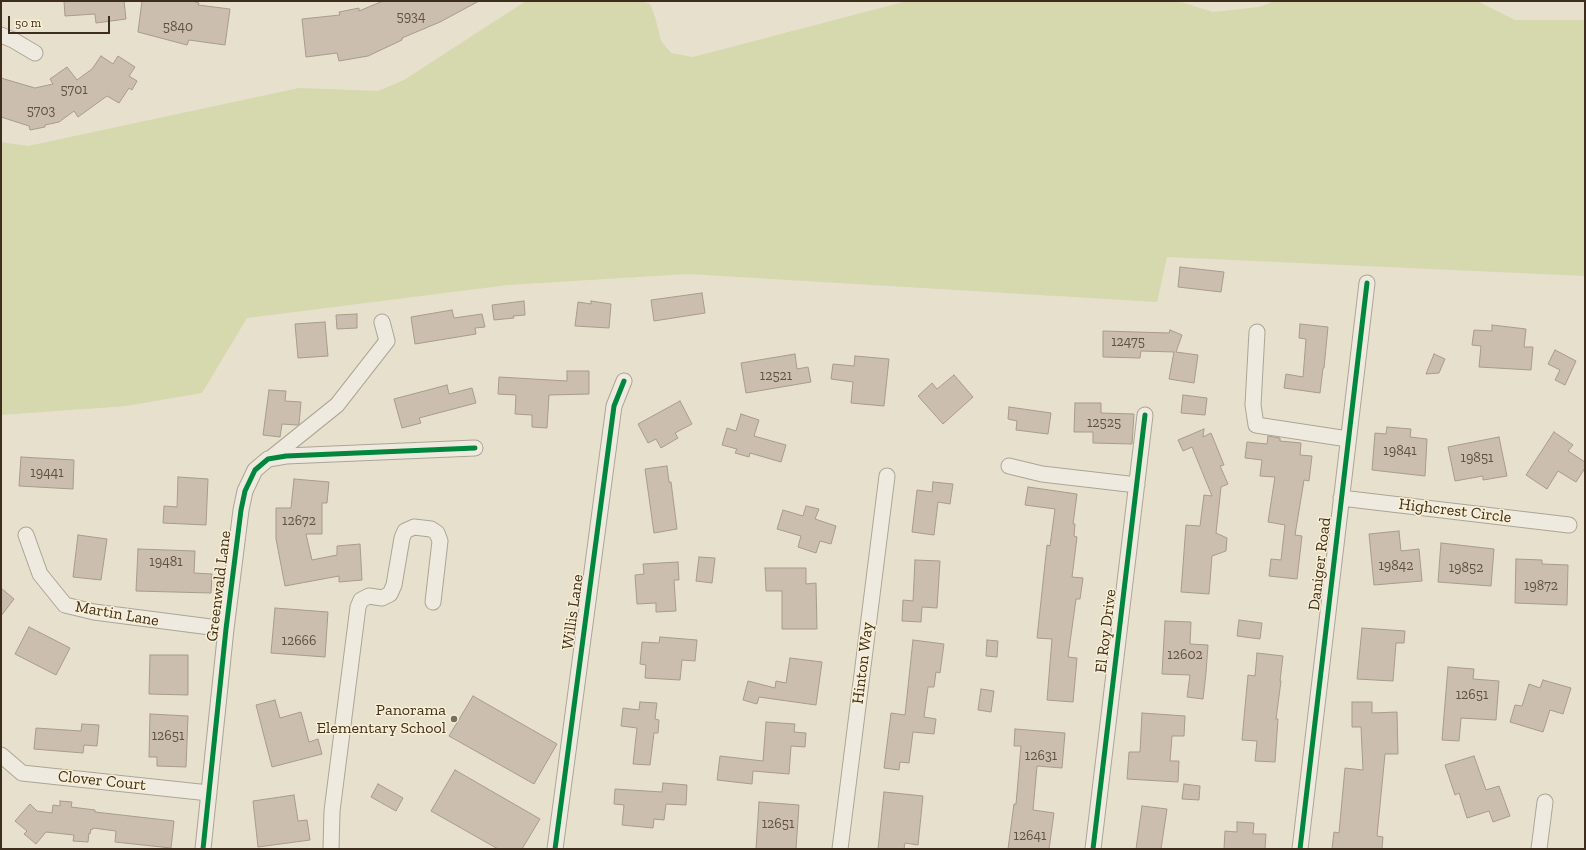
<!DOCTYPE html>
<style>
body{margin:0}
#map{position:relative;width:1586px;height:850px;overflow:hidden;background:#e7e0cd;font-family:"Zilla Slab",serif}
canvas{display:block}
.frame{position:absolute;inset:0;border:2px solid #3d2d1d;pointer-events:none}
.scale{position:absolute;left:8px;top:16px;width:102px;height:18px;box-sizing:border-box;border:2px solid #3d2d1d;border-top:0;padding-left:5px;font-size:12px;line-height:14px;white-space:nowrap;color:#3d2d1d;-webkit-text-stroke:3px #f9efd3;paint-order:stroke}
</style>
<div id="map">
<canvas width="1586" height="850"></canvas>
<div class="frame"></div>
<div class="scale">50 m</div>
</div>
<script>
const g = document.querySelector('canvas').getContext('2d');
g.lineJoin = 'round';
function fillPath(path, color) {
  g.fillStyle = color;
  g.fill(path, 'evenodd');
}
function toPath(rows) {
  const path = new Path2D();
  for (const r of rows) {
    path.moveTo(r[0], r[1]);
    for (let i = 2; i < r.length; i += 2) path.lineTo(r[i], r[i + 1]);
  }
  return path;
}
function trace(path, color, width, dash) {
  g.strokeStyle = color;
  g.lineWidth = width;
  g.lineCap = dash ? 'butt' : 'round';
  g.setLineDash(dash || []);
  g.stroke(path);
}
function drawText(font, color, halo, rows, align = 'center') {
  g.font = font + ' "Zilla Slab",serif';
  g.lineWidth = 3;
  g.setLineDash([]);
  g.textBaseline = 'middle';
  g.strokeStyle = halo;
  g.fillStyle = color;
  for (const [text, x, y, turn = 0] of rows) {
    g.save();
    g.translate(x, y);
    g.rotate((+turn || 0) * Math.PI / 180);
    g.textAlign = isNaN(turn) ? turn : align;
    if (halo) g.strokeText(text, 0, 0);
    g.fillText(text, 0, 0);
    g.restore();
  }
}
fillPath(toPath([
 [526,1,642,1,650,4,655,17,661,41,671,53,693,57,907,1,1178,1,1213,12,1259,7,1275,1,1477,1,1515,20,1585,20,1585,276,1167,257,1157,302,688,274,508,285,247,318,202,393,126,406,1,415,1,142,28,146,299,88,378,91,404,80]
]), '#d6d8ae');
const building = toPath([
 [64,1,124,1,126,19,96,23,95,14,65,16,64,1],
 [142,1,192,1,199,3,198,5,230,9,225,45,189,40,187,45,138,32,142,1],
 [383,1,479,1,440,22,402,38,402,40,368,56,339,61,337,53,306,57,302,19,340,15,339,12,359,8,359,11,383,1],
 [101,56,113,64,118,56,135,67,129,76,137,81,132,90,129,88,119,103,107,96,78,117,74,111,59,122,45,125,45,127,30,130,29,126,1,117,1,78,35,88,53,84,50,79,67,67,77,80,92,69,101,56],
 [1180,267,1224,272,1221,292,1178,287,1180,267],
 [702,293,705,313,654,321,651,300,702,293],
 [524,301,525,315,513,316,514,318,494,320,492,305,524,301],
 [591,301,611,304,609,328,575,326,578,302,591,304,591,301],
 [452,310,454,318,482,314,485,327,475,328,476,334,415,344,411,317,452,310],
 [357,314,357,328,337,329,336,315,357,314],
 [325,322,328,356,298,358,295,324,325,322],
 [1300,324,1328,327,1324,368,1323,368,1320,393,1284,388,1286,374,1303,377,1306,339,1299,338,1300,324],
 [1492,325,1526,329,1524,347,1533,347,1531,370,1479,367,1481,346,1472,345,1474,330,1492,331,1492,325],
 [1170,330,1182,335,1176,352,1198,355,1194,383,1169,379,1174,352,1141,351,1140,358,1103,357,1103,331,1169,333,1170,330],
 [1555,350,1576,361,1565,385,1555,380,1560,370,1548,364,1555,350],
 [795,354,797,369,808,367,811,382,746,393,741,363,795,354],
 [1434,354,1445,359,1439,373,1426,374,1434,354],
 [855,356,889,359,884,406,851,403,853,382,831,379,833,364,854,366,855,356],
 [567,371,589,371,589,394,549,395,547,428,532,427,532,415,515,414,516,395,498,394,499,377,567,381,567,371],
 [954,375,973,397,943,424,918,396,932,383,937,389,954,375],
 [447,385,449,394,472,388,476,403,419,418,421,423,402,428,394,399,447,385],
 [269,390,286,391,285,401,301,402,299,424,297,425,282,424,280,437,263,435,269,390],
 [1183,395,1207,398,1205,415,1181,413,1183,395],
 [680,401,692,424,675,433,678,438,661,448,656,439,648,443,638,424,680,401],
 [1075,403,1101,403,1101,413,1134,414,1132,444,1093,443,1093,432,1074,432,1075,403],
 [1009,407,1051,413,1048,434,1016,430,1017,421,1008,419,1009,407],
 [741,414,759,420,754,436,786,445,781,462,750,453,749,457,735,453,737,449,722,445,727,428,736,431,741,414],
 [1387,427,1411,429,1410,437,1427,439,1425,476,1372,470,1375,433,1386,434,1387,427],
 [1204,429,1203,437,1211,433,1224,465,1220,466,1228,484,1221,487,1216,533,1227,538,1226,551,1212,556,1209,594,1181,592,1186,525,1200,526,1204,495,1212,496,1192,447,1183,451,1178,440,1204,429],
 [1554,432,1573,445,1568,451,1585,462,1585,468,1576,482,1558,471,1547,489,1526,475,1554,432],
 [1268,436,1280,438,1280,441,1301,443,1300,455,1312,456,1309,481,1304,480,1295,535,1302,536,1297,579,1269,576,1271,559,1281,560,1285,525,1268,522,1275,477,1260,476,1262,460,1245,458,1247,442,1267,444,1268,436],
 [1499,437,1507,476,1483,480,1483,476,1455,481,1448,447,1499,437],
 [21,457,74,460,73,489,19,486,21,457],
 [667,466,669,482,671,482,677,529,654,533,645,469,667,466],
 [178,477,208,479,206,525,163,523,164,506,177,507,178,477],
 [294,479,329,482,327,503,322,503,322,534,306,534,312,560,337,555,337,546,360,544,362,580,339,582,339,576,285,586,276,539,276,508,291,508,294,479],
 [933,482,953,484,950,504,938,502,934,535,912,532,917,490,932,492,933,482],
 [1028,487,1077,494,1073,524,1075,524,1074,536,1077,537,1072,577,1083,578,1080,599,1076,599,1068,657,1077,658,1073,702,1047,700,1052,639,1037,638,1047,545,1050,546,1055,509,1025,505,1028,487],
 [806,506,819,509,815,519,836,526,831,544,820,541,816,553,798,547,801,536,777,529,783,510,803,516,806,506],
 [1399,531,1401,551,1419,549,1422,581,1374,585,1369,534,1399,531],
 [78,535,107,539,101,580,73,577,78,535],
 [1441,543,1494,549,1491,586,1438,582,1441,543],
 [138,549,195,551,194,573,212,574,211,593,136,591,138,549],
 [699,557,715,558,712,583,696,581,699,557],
 [1516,559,1542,560,1542,564,1568,565,1567,605,1515,603,1516,559],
 [915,560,940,561,937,608,922,607,921,622,902,621,903,600,913,601,915,560],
 [678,562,679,580,674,580,676,611,656,612,656,603,637,604,635,575,644,574,643,564,678,562],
 [765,568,806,568,806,584,816,583,817,629,782,629,782,591,766,591,765,568],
 [1,588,14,599,1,616,1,588],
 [275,608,328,612,325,657,271,653,275,608],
 [1239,620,1262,623,1260,639,1237,636,1239,620],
 [1165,621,1191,622,1190,644,1208,645,1206,673,1203,699,1187,697,1190,675,1162,674,1165,621],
 [29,627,70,648,56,675,15,654,29,627],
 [1362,628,1405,631,1404,643,1396,643,1393,681,1357,679,1362,628],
 [660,637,697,640,695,661,682,660,680,680,645,678,646,665,640,664,642,642,659,643,660,637],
 [913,640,944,644,940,673,936,672,934,687,928,687,924,717,936,719,934,734,913,732,909,763,900,762,899,770,884,768,891,713,905,715,913,640],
 [987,640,998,641,997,657,986,656,987,640],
 [1257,653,1283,656,1280,681,1281,681,1276,719,1278,719,1275,762,1255,761,1257,741,1242,740,1248,675,1255,676,1257,653],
 [150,655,188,655,188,695,149,694,150,655],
 [790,658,822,662,816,705,759,697,757,704,743,700,748,681,775,688,776,681,786,683,790,658],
 [1448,667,1474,669,1473,679,1499,681,1496,720,1461,718,1459,741,1442,740,1448,667],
 [1543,680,1571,688,1563,714,1550,710,1543,732,1510,722,1515,705,1522,706,1529,684,1540,688,1543,680],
 [981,689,994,691,991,712,978,710,981,689],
 [473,696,557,744,534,784,449,736,473,696],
 [275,700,280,718,301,712,309,742,318,739,322,754,272,767,256,705,275,700],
 [640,702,657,703,655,719,659,720,658,733,654,733,650,765,633,764,637,728,621,726,623,708,639,710,640,702],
 [1352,702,1372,702,1372,713,1397,712,1398,754,1385,754,1377,836,1383,837,1382,849,1332,849,1334,832,1339,833,1345,768,1363,770,1361,727,1352,727,1352,702],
 [1142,713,1185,716,1184,736,1172,736,1170,761,1179,761,1178,782,1127,779,1129,752,1140,752,1142,713],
 [150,714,188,716,186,767,157,766,157,757,149,757,150,714],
 [766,722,795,724,794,732,806,733,805,747,791,746,789,774,753,771,752,784,717,780,720,756,763,761,766,722],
 [82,724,99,725,97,746,84,745,83,753,34,749,36,728,81,731,82,724],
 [1015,729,1065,733,1062,768,1037,766,1033,810,1054,813,1049,849,1008,849,1014,804,1016,804,1021,746,1014,746,1015,729],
 [1474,756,1486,790,1499,786,1510,816,1493,822,1489,811,1467,818,1459,793,1455,795,1445,765,1474,756],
 [455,770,540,819,522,849,498,849,431,811,455,770],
 [663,783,687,785,686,805,666,804,664,820,654,819,653,828,622,825,624,805,614,804,615,789,662,792,663,783],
 [378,784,403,798,396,811,371,797,378,784],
 [1184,784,1200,786,1199,800,1182,799,1184,784],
 [884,792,923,796,918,845,905,843,904,849,878,849,884,792],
 [294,795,298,821,307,820,310,840,258,847,253,801,294,795],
 [60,801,72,802,71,807,95,810,95,812,174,821,171,848,115,842,116,831,93,828,92,830,91,829,90,834,89,833,88,842,73,841,74,835,46,832,36,844,24,834,27,831,15,821,30,804,37,811,52,813,53,805,60,806,60,801],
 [759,802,799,805,796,849,756,849,759,802],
 [1142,806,1167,809,1161,849,1136,849,1142,806],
 [1237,822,1254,823,1253,834,1266,834,1265,849,1224,849,1225,831,1237,832,1237,822]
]);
fillPath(building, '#ccbeae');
trace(building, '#a89b8c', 1);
const minor = toPath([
 [1,35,13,40,35,53],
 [1257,332,1253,405,1256,425,1348,439],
 [271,458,337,405,387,341,382,322],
 [1009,466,1042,474,1137,485],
 [1341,498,1569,525],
 [26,535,40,574,65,605,94,612,226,629],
 [1,755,22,773,209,793],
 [203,849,226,629,241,510,245,491,255,470,268,459,286,456,475,448],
 [331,849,332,811,358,607,361,600,369,596,382,598,390,594,394,585,402,538,405,531,414,527,431,529,437,533,440,541,433,602],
 [555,849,614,406,624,381],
 [840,849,887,476],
 [1093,849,1145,415],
 [1300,849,1367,283],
 [1539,849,1545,802]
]);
trace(minor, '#aca596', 17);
trace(minor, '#efeae0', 15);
trace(toPath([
 [203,849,226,629,241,510,245,491,255,470,268,459,286,456,475,448],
 [555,849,614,406,624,381],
 [1093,849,1145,415],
 [1300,849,1367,283]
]), '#00873e', 5);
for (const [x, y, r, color] of [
 [454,719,4,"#786c5b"]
]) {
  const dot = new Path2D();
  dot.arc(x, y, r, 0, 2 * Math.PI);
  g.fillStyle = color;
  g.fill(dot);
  trace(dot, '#f9efd3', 1.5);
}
drawText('14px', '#615141', null, [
 ["5934",411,17],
 ["5840",178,27],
 ["5701",74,90],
 ["5703",41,111],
 ["12475",1128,342],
 ["12521",776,376],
 ["12525",1104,423],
 ["19841",1400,451],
 ["19851",1477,458],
 ["19441",47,473],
 ["12672",299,521],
 ["19481",166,562],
 ["19842",1396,566],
 ["19852",1466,568],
 ["19872",1541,586],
 ["12666",299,641],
 ["12602",1185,655],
 ["12651",1472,695],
 ["12651",168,736],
 ["12631",1041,756],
 ["12651",778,824],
 ["12641",1030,836]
]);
drawText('16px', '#3d2d1d', '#f9efd3', [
 ["Highcrest Circle",1455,511,7],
 ["Daniger Road",1320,564,-83],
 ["Greenwald Lane",219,586,-83],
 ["Willis Lane",573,612,-82],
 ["Martin Lane",117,614,10],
 ["El Roy Drive",1106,631,-83],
 ["Hinton Way",863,663,-83],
 ["Clover Court",102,781,6]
]);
drawText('16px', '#3d2d1d', '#f9efd3', [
 ["Panorama",446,710],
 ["Elementary School",446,728]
], 'right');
</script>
